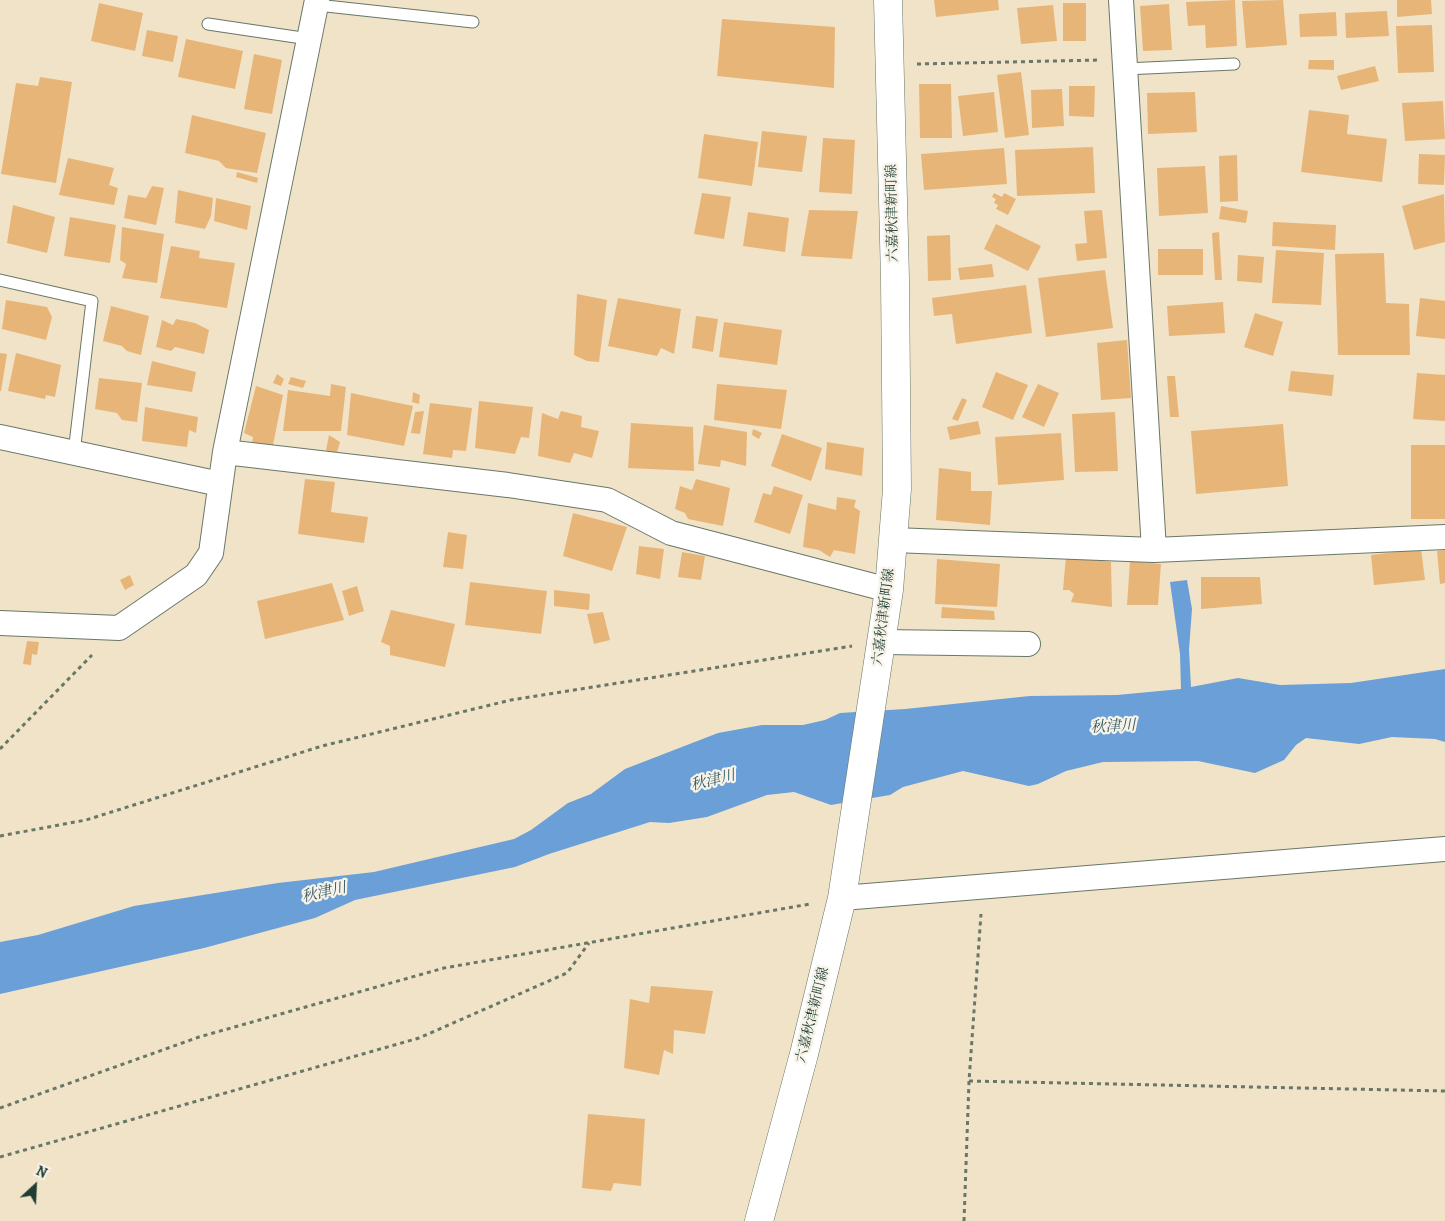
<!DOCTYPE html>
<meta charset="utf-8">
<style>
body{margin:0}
#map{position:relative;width:1445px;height:1221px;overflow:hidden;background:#f1e3c7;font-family:Alegreya,serif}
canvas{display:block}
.north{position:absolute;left:10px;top:1161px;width:50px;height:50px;-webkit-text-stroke:4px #f7f3e8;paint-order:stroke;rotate:25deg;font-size:14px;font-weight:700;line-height:20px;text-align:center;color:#1f3d34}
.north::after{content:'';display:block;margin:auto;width:18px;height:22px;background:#1f3d34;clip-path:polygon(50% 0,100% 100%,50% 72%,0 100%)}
</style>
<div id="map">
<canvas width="1445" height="1221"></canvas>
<div class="north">N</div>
</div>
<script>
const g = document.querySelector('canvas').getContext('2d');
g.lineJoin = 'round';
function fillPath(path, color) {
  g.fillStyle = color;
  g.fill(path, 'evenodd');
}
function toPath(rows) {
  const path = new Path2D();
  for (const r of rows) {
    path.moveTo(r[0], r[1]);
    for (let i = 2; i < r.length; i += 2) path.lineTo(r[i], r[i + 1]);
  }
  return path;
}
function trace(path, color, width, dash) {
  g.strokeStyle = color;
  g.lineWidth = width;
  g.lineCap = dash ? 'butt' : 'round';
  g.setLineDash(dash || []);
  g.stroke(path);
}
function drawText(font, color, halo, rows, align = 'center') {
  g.font = font + ' Alegreya,"Noto Serif JP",serif';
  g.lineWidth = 4.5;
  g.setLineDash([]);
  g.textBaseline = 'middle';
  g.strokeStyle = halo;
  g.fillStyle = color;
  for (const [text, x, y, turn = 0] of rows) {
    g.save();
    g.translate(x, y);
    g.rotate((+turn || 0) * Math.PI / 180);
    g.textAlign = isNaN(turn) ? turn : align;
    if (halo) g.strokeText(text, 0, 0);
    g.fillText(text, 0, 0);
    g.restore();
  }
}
fillPath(toPath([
 [1187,580,1192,609,1189,650,1191,687,1238,678,1280,685,1351,683,1445,669,1445,742,1435,739,1392,737,1359,744,1306,738,1296,745,1284,760,1255,773,1198,761,1103,762,1066,771,1038,784,1029,786,963,771,903,787,890,795,831,805,794,792,767,795,707,817,669,823,650,822,549,854,515,867,355,900,315,918,204,948,0,994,0,942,38,935,134,906,278,883,374,872,514,839,531,830,568,803,591,794,625,769,718,733,762,725,803,725,825,720,840,713,905,709,1030,696,1117,695,1181,689,1180,654,1170,582]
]), '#6b9fd7');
fillPath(toPath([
 [934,0,998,0,999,10,936,17],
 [1235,0,1237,46,1206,48,1205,25,1188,26,1186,2],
 [1283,0,1287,45,1246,48,1242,1],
 [1397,0,1431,0,1432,14,1397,17],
 [99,3,143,13,135,51,91,41],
 [1063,3,1086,3,1086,41,1063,41],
 [1169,4,1172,50,1143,51,1140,6],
 [1053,5,1057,41,1021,44,1017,8],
 [1387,11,1389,36,1346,38,1345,13],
 [1336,12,1337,36,1300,37,1299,14],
 [722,19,835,27,834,88,717,76],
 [1432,25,1434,72,1398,73,1396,26],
 [147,30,178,36,173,62,142,56],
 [186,39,243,51,235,89,178,77],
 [254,54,282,60,272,114,244,109],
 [1309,60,1334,60,1334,70,1308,69],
 [1375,66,1379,81,1341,90,1337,76],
 [1021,72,1029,135,1005,138,997,75],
 [40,77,72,82,56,183,1,174,16,83,38,86],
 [919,84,951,84,952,138,920,138],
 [1069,86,1095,86,1094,117,1069,116],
 [1062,89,1064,126,1032,128,1031,90],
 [994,92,998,132,963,136,958,96],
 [1195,92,1197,132,1148,134,1147,93],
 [1443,101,1445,139,1405,141,1402,103],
 [1309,110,1349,115,1347,134,1387,139,1382,182,1301,172],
 [192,115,266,133,257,173,226,168,219,161,185,153],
 [762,131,807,136,802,172,758,167],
 [704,134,758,142,752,186,698,178],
 [823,138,855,140,852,194,819,192],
 [1093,147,1095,193,1017,196,1015,150],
 [1004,148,1007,184,924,190,921,154],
 [1419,154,1445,155,1444,185,1418,184],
 [1237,155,1238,201,1220,202,1219,156],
 [68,158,114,168,109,185,118,188,114,205,59,195],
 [1205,166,1208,213,1159,216,1157,168],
 [237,172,258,178,257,183,236,177],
 [152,186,164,188,156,225,124,218,128,195,146,198],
 [178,190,213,198,211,216,205,229,175,223],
 [702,193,731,197,724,239,694,234],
 [994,193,1002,197,1004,193,1016,199,1008,215,996,209,998,205,994,203,996,199,992,197],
 [1444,194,1445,242,1414,250,1402,206],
 [216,198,251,206,247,230,214,221],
 [13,205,55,217,47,253,7,243],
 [1221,206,1248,211,1246,223,1219,219],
 [809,210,858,211,852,259,801,256],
 [1102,210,1107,258,1077,261,1075,244,1087,243,1084,211],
 [748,212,789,218,785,252,743,246],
 [70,217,116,225,110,263,64,256],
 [1273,222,1336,225,1335,250,1272,246],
 [996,224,1041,246,1028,271,984,249],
 [122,227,164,234,157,283,122,278,126,264,120,260],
 [1219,232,1222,280,1215,280,1212,233],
 [950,235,951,280,928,281,927,236],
 [171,246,200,251,199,258,235,263,227,308,160,298],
 [1158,249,1203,249,1203,275,1158,275],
 [1276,250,1324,253,1321,305,1272,303],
 [1384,253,1386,303,1409,304,1410,355,1338,355,1335,254],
 [1238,255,1264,257,1262,283,1237,281],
 [992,264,994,277,960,280,958,268],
 [1105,270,1113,328,1046,337,1038,278],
 [1026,285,1032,333,956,344,952,314,934,316,932,298],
 [577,294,607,300,599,362,587,361,574,355],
 [618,298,681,309,674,354,661,348,657,356,608,346],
 [1420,298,1445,301,1445,339,1416,336],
 [6,300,47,307,52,317,46,340,2,329],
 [1223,302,1225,333,1169,336,1167,306],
 [111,306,149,316,141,355,127,351,122,346,103,341],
 [1255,313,1283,322,1273,356,1244,347],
 [696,316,718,319,713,352,692,348],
 [176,319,195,323,209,330,204,354,175,347,171,351,156,347,162,320,173,325],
 [724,322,782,330,777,365,719,357],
 [1127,340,1131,398,1101,400,1097,343],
 [0,353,7,354,1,391,0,391],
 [16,353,61,365,55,397,46,395,45,399,8,391],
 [152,361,196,372,192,392,147,385],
 [1291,371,1334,375,1332,396,1288,391],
 [996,372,1028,385,1013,420,982,407],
 [1417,373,1445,375,1445,421,1413,419],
 [277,374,284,379,281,386,273,383],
 [1167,376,1175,376,1179,417,1170,417],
 [291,377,306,381,303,388,288,384],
 [99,378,142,383,137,422,122,420,117,413,95,409],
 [331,384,346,387,341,431,283,431,288,390,330,396],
 [717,384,787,390,781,429,714,420],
 [1038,384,1059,393,1044,427,1022,417],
 [256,386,283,395,272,450,252,443,253,437,244,433],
 [413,392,420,395,419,404,412,402],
 [351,393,413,406,404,446,347,435],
 [962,398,967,400,958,421,952,419],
 [479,401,533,407,529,438,521,437,515,454,475,448],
 [430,403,472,408,466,451,453,450,452,458,423,454],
 [145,407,198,417,196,433,189,430,187,447,142,441],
 [424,411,420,434,411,433,415,412],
 [561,411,582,416,581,427,599,431,592,458,574,453,570,463,538,456,542,413,558,419],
 [1115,412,1118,471,1075,472,1072,414],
 [978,421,981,434,950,440,947,427],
 [631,423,693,427,694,471,628,468],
 [1283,424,1288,486,1196,494,1191,431],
 [704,425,747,432,746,466,721,460,720,467,698,464],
 [753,429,762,433,759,439,752,435],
 [1061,433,1064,480,998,485,995,437],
 [782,434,822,448,811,481,771,466],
 [329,435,340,442,336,456,326,450],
 [827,442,864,448,862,476,825,469],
 [1411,445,1445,445,1445,519,1411,519],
 [939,468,971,472,971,491,992,491,990,525,936,520],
 [305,479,335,482,331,512,368,517,364,543,298,534],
 [696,479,730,488,723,526,688,519,685,513,675,509,680,486,692,490],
 [774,486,803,495,790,534,754,522,763,493,771,495],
 [837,497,856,500,854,507,860,511,855,554,834,550,830,557,819,550,803,547,808,503,836,510],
 [573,513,627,527,612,571,563,556],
 [448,532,467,535,463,569,443,567],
 [639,546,664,549,660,579,636,574],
 [1421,549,1425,580,1374,585,1371,555],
 [1445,550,1445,583,1440,584,1437,551],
 [682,552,705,556,701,580,678,577],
 [1066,556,1111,562,1112,607,1071,602,1074,594,1069,590,1063,590],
 [937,559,1000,564,997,607,935,604],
 [1130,561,1161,564,1158,605,1127,605],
 [130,575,134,585,125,590,120,580],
 [1201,577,1260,577,1262,604,1201,609],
 [470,582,547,591,541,634,465,625],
 [332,583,344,620,265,639,257,601],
 [357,586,364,611,349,616,342,591],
 [554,590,590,594,589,610,554,606],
 [942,607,994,611,995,620,941,618],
 [391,610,455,624,445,667,390,655,390,646,381,642],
 [603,612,610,640,594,644,587,614],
 [27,641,39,642,37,655,32,654,31,665,23,664],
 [651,986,713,991,705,1034,674,1030,673,1054,664,1050,659,1075,624,1068,630,999,649,1003],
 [588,1114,645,1119,641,1186,614,1183,611,1191,582,1188]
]), '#e8b579');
const service = toPath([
 [317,5,473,22],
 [208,24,309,39],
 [1125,69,1234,64],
 [0,280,92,301,74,453]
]);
const minor = toPath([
 [1121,0,1154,550],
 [0,437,220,484],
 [225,452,508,485,607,500,671,533,889,590],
 [893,540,1154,550,1445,537],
 [0,623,119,628,196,575,211,553,225,452,317,0],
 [882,642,1028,644],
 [842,898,1445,849]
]);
const secondary = toPath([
 [759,1221,804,1054,842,898,889,590,897,489,895,279,888,0]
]);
trace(service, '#687767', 13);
trace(minor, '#687767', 26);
trace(secondary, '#687767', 29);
trace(toPath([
 [917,64,1099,60],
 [0,749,92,655],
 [0,836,86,820,322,746,511,700,852,646],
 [969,1081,1445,1091],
 [0,1108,199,1037,444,968,810,904],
 [0,1157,419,1038,567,973,589,943],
 [964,1221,969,1081,981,914]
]), '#687767', 3, [4, 4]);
trace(service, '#fff', 11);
trace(minor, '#fff', 24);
trace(secondary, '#fff', 28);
drawText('14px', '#1f3d34', '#f7f3e8', [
 ["六嘉秋津新町線",893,213,-91],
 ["六嘉秋津新町線",884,617,-83],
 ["六嘉秋津新町線",813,1015,-76]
]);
drawText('italic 15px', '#365a65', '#f7f3e8', [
 ["秋津川",1113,727,-3],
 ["秋津川",713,781,-14],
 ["秋津川",324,893,-13]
]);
</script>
